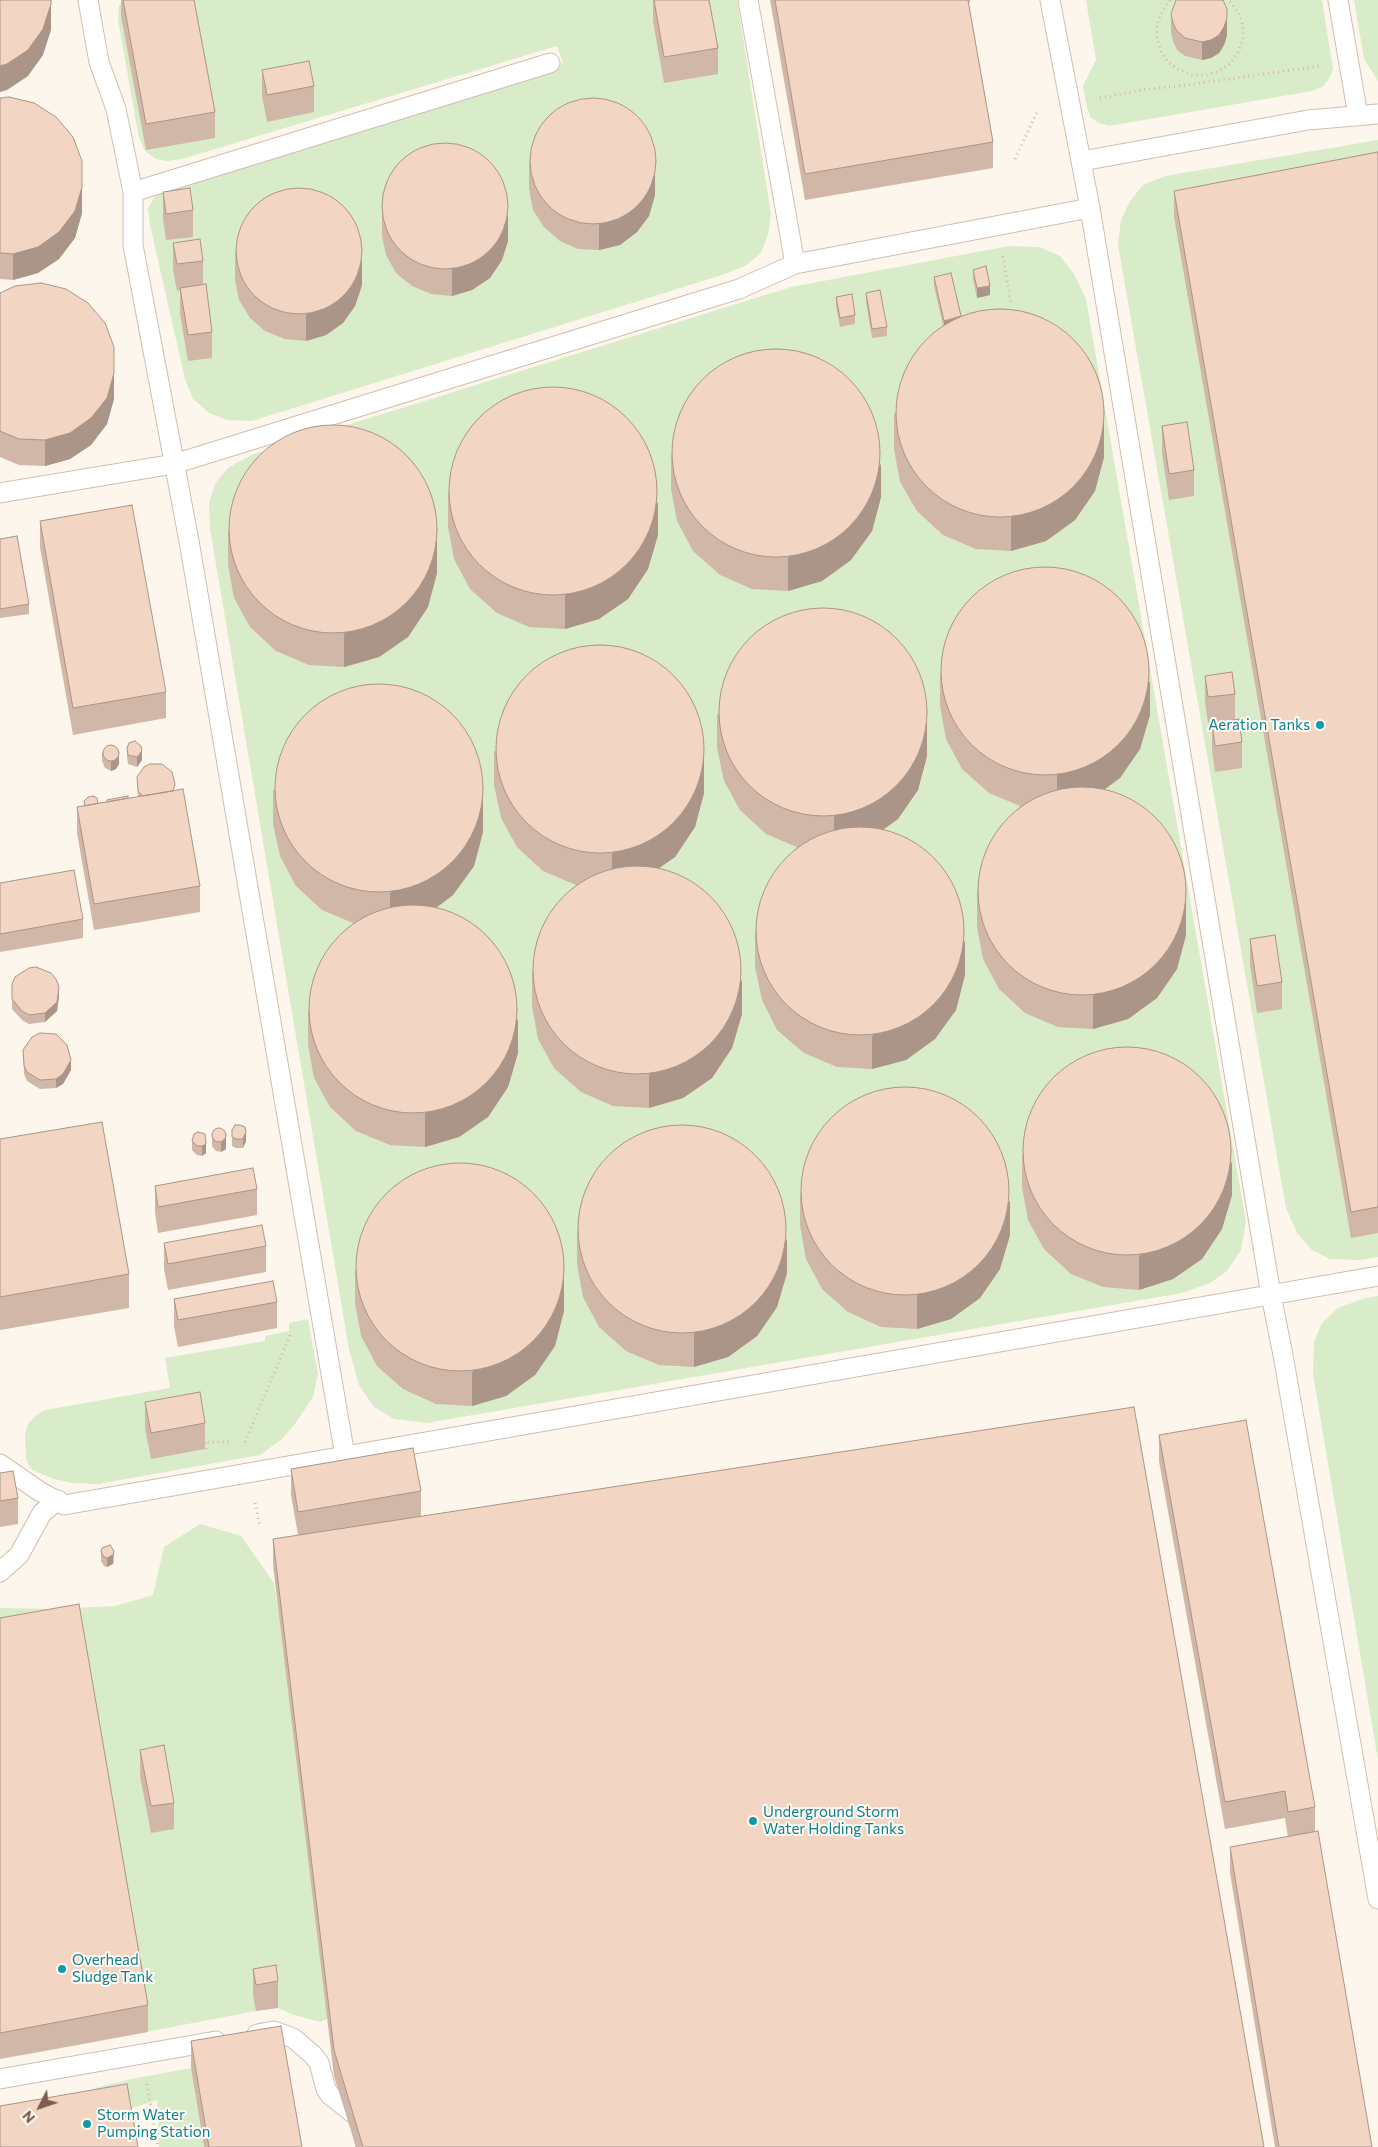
<!DOCTYPE html>
<style>
body{margin:0}
#map{position:relative;width:1378px;height:2147px;overflow:hidden;background:#fdf6ec;font-family:Commissioner,sans-serif}
canvas{display:block}
.north{position:absolute;left:15px;top:2082px;width:50px;height:50px;-webkit-text-stroke:4px #fffaf3;paint-order:stroke;rotate:229deg;font-size:14px;font-weight:700;line-height:20px;text-align:center;color:#7a5c4d}
.north::after{content:'';display:block;margin:auto;width:18px;height:22px;background:#7a5c4d;clip-path:polygon(50% 0,100% 100%,50% 72%,0 100%)}
</style>
<div id="map">
<canvas width="1378" height="2147"></canvas>
<div class="north">N</div>
</div>
<script>
const g = document.querySelector('canvas').getContext('2d');
g.lineJoin = 'round';
function fillPath(path, color) {
  g.fillStyle = color;
  g.fill(path, 'evenodd');
}
function toPath(rows) {
  const path = new Path2D();
  for (const r of rows) {
    if (r.length === 3) {
      path.moveTo(r[0] + r[2], r[1]);
      path.arc(r[0], r[1], r[2], 0, 2 * Math.PI);
      continue;
    }
    path.moveTo(r[0], r[1]);
    for (let i = 2; i < r.length; i += 2) path.lineTo(r[i], r[i + 1]);
  }
  return path;
}
function trace(path, color, width, dash) {
  g.strokeStyle = color;
  g.lineWidth = width;
  g.lineCap = dash ? 'butt' : 'round';
  g.setLineDash(dash || []);
  g.stroke(path);
}
function drawText(font, color, halo, rows, align = 'center') {
  g.font = font + ' Commissioner,sans-serif';
  g.lineWidth = 4;
  g.setLineDash([]);
  g.textBaseline = 'middle';
  g.strokeStyle = halo;
  g.fillStyle = color;
  for (const [text, x, y, turn = 0] of rows) {
    g.save();
    g.translate(x, y);
    g.rotate((+turn || 0) * Math.PI / 180);
    g.textAlign = isNaN(turn) ? turn : align;
    if (halo) g.strokeText(text, 0, 0);
    g.fillText(text, 0, 0);
    g.restore();
  }
}
fillPath(toPath([
 [124,0,737,0,771,214,768,235,761,253,745,266,722,275,252,421,227,420,209,413,193,399,185,379,150,225,148,208,156,195,563,63,557,46,182,159,167,161,156,159,145,151,139,138,118,20,119,6],
 [1086,0,1322,0,1333,69,1329,79,1322,87,1312,91,1109,126,1099,123,1091,118,1087,108,1083,86,1096,60],
 [1354,0,1378,0,1378,81,1364,59],
 [1378,140,1378,1257,1360,1260,1330,1259,1312,1250,1297,1233,1286,1208,1118,245,1121,220,1130,201,1143,185,1165,176],
 [1009,246,1040,247,1060,256,1074,274,1086,299,1246,1222,1241,1250,1227,1271,1210,1283,1182,1293,427,1423,394,1419,374,1407,359,1385,349,1349,210,529,209,502,216,482,229,467,254,454,791,287],
 [1378,1296,1378,1760,1313,1374,1314,1342,1322,1323,1338,1308,1365,1298],
 [308,1319,318,1374,313,1397,295,1424,282,1439,260,1455,98,1484,72,1483,54,1479,32,1470,28,1464,26,1460,25,1435,28,1424,35,1416,45,1410,170,1388,165,1358,265,1341,265,1336,289,1331,289,1323],
 [200,1524,241,1536,274,1583,331,1957,337,2014,320,2022,291,2014,278,2008,276,1992,256,2011,20,2056,0,1847,0,1608,56,1609,115,1606,153,1595,164,1547],
 [191,2068,204,2147,159,2147,157,2100,127,2110,90,2116,95,2088,131,2079]
]), '#d8ecc9');
const lane = toPath([
 [88,0,99,62,116,109,133,192,133,245,189,541,345,1456],
 [748,0,795,264],
 [1050,0,1090,208,1271,1295,1283,1355,1378,1899],
 [1338,0,1358,116],
 [1082,161,1308,120,1378,114],
 [133,192,550,63],
 [0,493,174,464,739,289,795,264,1090,208],
 [0,1464,39,1491,64,1505,1378,1276],
 [0,1572,19,1555,42,1513,58,1500],
 [257,2034,274,2031,293,2038,313,2055,319,2063,326,2089,330,2095,358,2117,361,2122,366,2147],
 [0,2079,216,2041]
]);
trace(lane, '#d1beb0', 21);
trace(toPath([
 [1170,0,1162,12,1157,24,1157,38,1161,51,1168,62,1179,70,1192,75,1206,75,1219,71,1230,64,1238,53,1243,40,1243,26,1239,13,1229,0],
 [1100,98,1142,90,1194,84,1319,66],
 [1015,159,1038,110],
 [1003,256,1011,304],
 [245,1442,291,1333],
 [207,1449,205,1442,232,1442],
 [255,1503,260,1527],
 [147,2084,158,2147]
]), '#d9b8a5', 3, [1, 4]);
trace(lane, '#fff', 19);
fillPath(toPath([
 [121,0,194,0,215,112,215,138,146,150,121,16],
 [653,0,709,0,718,48,718,74,664,83,653,21],
 [770,0,970,0,970,2,968,2,993,142,993,168,805,200],
 [1171,14,1227,36,1224,45,1219,53,1211,58,1202,60,1185,56,1177,50,1173,41,1171,32],
 [262,70,314,86,314,112,267,122,262,96],
 [0,98,82,213,75,238,59,259,38,273,13,280,0,279],
 [1378,152,1378,1233,1351,1238,1174,217,1174,191],
 [529,163,655,195,649,216,637,232,620,245,599,250,578,249,560,241,544,227,533,210,529,189],
 [163,192,193,210,193,237,166,240,163,219],
 [382,208,508,241,502,260,490,278,472,290,452,296,431,294,412,286,396,273,386,255,382,235],
 [173,243,203,261,203,285,212,332,212,358,188,361,180,314,180,290,177,291,173,269],
 [235,253,362,285,355,306,343,323,326,335,306,341,285,339,265,331,250,318,239,300,235,280],
 [973,270,990,295,977,298,973,279],
 [934,277,961,316,1104,457,1095,491,1075,520,1046,541,1011,551,976,549,943,535,917,511,900,482,894,449,894,415,943,325,934,286],
 [0,293,114,399,107,424,91,445,70,459,45,466,19,465,0,457],
 [866,293,887,327,887,336,872,338,866,302],
 [836,297,855,315,855,324,840,327,836,306],
 [1162,426,1194,470,1194,496,1169,500,1162,453],
 [671,455,881,497,872,531,851,560,822,581,788,591,752,589,720,575,693,551,677,521,671,489],
 [448,493,658,535,648,569,628,599,599,619,565,629,529,627,497,613,470,589,454,559,448,527],
 [40,521,166,692,166,718,73,735,40,547],
 [228,531,437,573,428,607,408,637,379,657,344,667,309,665,276,651,250,627,234,598,228,565],
 [0,539,29,604,29,614,0,618],
 [940,673,1150,715,1140,749,1120,778,1104,790,1186,935,1177,969,1157,998,1128,1019,1093,1029,1058,1027,1025,1013,999,989,983,959,977,927,977,893,1020,806,989,793,962,769,946,739,940,706],
 [1205,676,1235,694,1235,720,1208,723,1205,702],
 [717,714,927,756,918,790,898,819,883,830,965,975,956,1010,935,1039,906,1060,872,1069,837,1067,804,1053,777,1030,762,1000,755,967,755,933,797,847,766,834,740,810,724,781,717,748],
 [1212,724,1242,742,1242,768,1215,772,1212,750],
 [127,748,142,760,137,767,128,764,127,757],
 [494,751,704,793,695,827,675,857,658,869,742,1014,732,1048,712,1078,683,1098,649,1108,613,1106,581,1092,554,1068,538,1039,532,1006,532,972,576,885,543,871,517,847,501,818,494,785],
 [102,752,119,764,116,769,111,771,105,768,102,761],
 [137,777,175,791,200,886,200,912,94,930,77,833,77,807,84,806,84,801,98,803,138,797],
 [273,790,483,832,474,866,453,895,436,908,518,1053,508,1087,488,1117,459,1137,425,1147,390,1145,356,1131,330,1107,314,1078,308,1045,308,1011,353,923,322,910,296,886,280,856,273,824],
 [0,883,83,919,83,938,0,952],
 [1250,939,1282,982,1282,1009,1257,1013,1250,965],
 [12,984,59,996,57,1011,45,1022,29,1024,22,1020,12,1009],
 [23,1050,71,1070,63,1084,56,1088,40,1089,27,1081,24,1074],
 [232,1130,246,1141,243,1148,236,1148,232,1146],
 [212,1132,226,1141,226,1149,221,1152,216,1151,212,1146],
 [194,1134,206,1153,202,1156,197,1155,192,1150,192,1141],
 [0,1139,129,1274,129,1308,0,1330],
 [1022,1154,1232,1195,1222,1229,1202,1259,1173,1279,1139,1290,1103,1287,1071,1274,1044,1249,1028,1220,1022,1187],
 [155,1186,257,1189,257,1215,158,1233,155,1212],
 [800,1193,1010,1235,1000,1269,980,1298,951,1319,917,1329,881,1327,848,1312,822,1289,806,1259,800,1226],
 [577,1231,787,1273,777,1307,757,1336,728,1357,694,1367,659,1365,626,1351,599,1327,583,1297,577,1264],
 [164,1243,266,1246,266,1272,168,1290,164,1269],
 [355,1270,564,1311,555,1346,535,1375,506,1396,472,1406,436,1404,403,1389,377,1366,361,1336,355,1303],
 [174,1299,277,1302,277,1328,178,1347,174,1326],
 [145,1402,205,1423,205,1449,151,1459,145,1428],
 [1159,1435,1315,1807,1315,1832,1372,2147,1275,2147,1230,1873,1230,1847,1288,1837,1285,1818,1225,1829,1159,1461],
 [291,1469,421,1491,421,1516,1264,2147,356,2147,334,2076,273,1565,273,1539,298,1535,291,1495],
 [0,1473,18,1498,18,1524,0,1527],
 [101,1552,114,1560,113,1564,107,1567,104,1566,101,1561],
 [0,1618,148,2005,148,2032,0,2059],
 [140,1750,174,1803,174,1829,151,1833,140,1776],
 [253,1969,278,1981,278,2008,256,2011,253,1995],
 [191,2041,302,2147,204,2147,191,2068]
]), '#d1b7a8');
fillPath(toPath([
 [51,4,51,30,43,55,28,76,7,90,0,92,0,66],
 [1227,18,1227,36,1224,45,1219,53,1211,58,1202,60,1202,42],
 [655,169,655,195,649,216,637,232,620,245,599,250,599,224],
 [82,187,82,213,75,238,59,259,38,273,13,280,13,254],
 [508,214,508,241,502,260,490,278,472,290,452,296,452,269],
 [362,259,362,285,355,306,343,323,326,335,306,341,306,314],
 [990,286,990,295,977,298,977,288],
 [961,317,944,330,944,321],
 [114,373,114,399,107,424,91,445,70,459,45,466,45,440],
 [1104,423,1104,457,1095,491,1075,520,1046,541,1011,551,1011,517],
 [881,464,881,497,872,531,851,560,822,581,788,591,788,558],
 [658,502,658,535,648,569,628,599,599,619,565,629,565,596],
 [437,539,437,573,428,607,408,637,379,657,344,667,344,634],
 [1150,681,1150,715,1140,749,1120,778,1091,799,1057,809,1057,775],
 [927,722,927,756,918,790,898,819,869,840,834,850,834,817],
 [142,751,142,760,137,767,137,757],
 [119,755,119,764,116,769,111,771,111,762],
 [704,759,704,793,695,827,675,857,646,877,612,887,612,854],
 [483,798,483,832,474,866,453,895,425,916,390,926,390,893],
 [1186,901,1186,935,1177,969,1157,998,1128,1019,1093,1029,1093,996],
 [965,941,965,975,956,1010,935,1039,906,1060,872,1069,872,1036],
 [742,980,742,1014,732,1048,712,1078,683,1098,649,1108,649,1075],
 [59,987,59,996,57,1011,45,1022,45,1013],
 [518,1019,518,1053,508,1087,488,1117,459,1137,425,1147,425,1114],
 [71,1060,71,1070,63,1084,56,1088,56,1079],
 [226,1132,226,1149,221,1152,221,1142],
 [246,1132,246,1141,243,1148,243,1139],
 [206,1144,206,1153,202,1156,202,1146],
 [1232,1162,1232,1195,1222,1229,1202,1259,1173,1279,1139,1290,1139,1256],
 [1010,1201,1010,1235,1000,1269,980,1298,951,1319,917,1329,917,1295],
 [787,1239,787,1273,777,1307,757,1336,728,1357,694,1367,694,1333],
 [564,1278,564,1311,555,1346,535,1375,506,1396,472,1406,472,1372],
 [114,1551,113,1564,107,1567,107,1558]
]), '#aa9588');
const building = toPath([
 [0,0,51,0,51,4,43,29,28,50,7,64,0,66,0,0],
 [123,0,194,0,215,112,146,124,123,0],
 [654,0,709,0,718,48,664,57,654,0],
 [775,0,968,0,993,142,805,174,775,0],
 [1176,0,1223,0,1227,9,1227,18,1224,27,1219,35,1211,40,1202,42,1185,38,1177,31,1173,23,1171,14,1176,0],
 [309,61,314,86,267,95,262,70,309,61],
 [9,97,34,103,56,117,73,137,82,161,82,187,75,211,59,232,38,247,13,254,0,253,0,98,9,97],
 [593,161,63],
 [445,206,63],
 [1378,152,1378,1207,1351,1212,1174,191,1378,152],
 [190,188,193,210,166,214,163,192,190,188],
 [299,251,63],
 [200,239,203,261,177,264,173,243,200,239],
 [986,266,990,286,977,288,973,270,986,266],
 [951,273,961,316,944,321,934,277,951,273],
 [41,283,66,289,88,303,105,323,114,347,114,373,107,398,91,418,70,433,45,440,19,439,0,431,0,293,15,286,41,283],
 [206,284,212,332,188,335,180,288,206,284],
 [880,290,887,327,872,329,866,293,880,290],
 [852,294,855,315,840,318,836,297,852,294],
 [1000,413,104],
 [776,453,104],
 [553,491,104],
 [1187,422,1194,470,1169,474,1162,426,1187,422],
 [333,529,104],
 [132,505,166,692,73,708,40,521,132,505],
 [17,536,29,604,0,609,0,539,17,536],
 [1045,671,104],
 [823,712,104],
 [600,749,104],
 [1232,672,1235,694,1208,697,1205,676,1232,672],
 [379,788,104],
 [1239,719,1242,742,1215,746,1212,724,1239,719],
 [135,741,141,746,142,751,137,757,128,755,127,748,129,743,135,741],
 [111,753,8],
 [150,764,162,764,172,772,175,784,173,791,143,796,138,791,137,777,144,767,150,764],
 [1082,891,104],
 [183,789,200,886,94,904,77,807,183,789],
 [93,796,97,798,98,803,85,806,84,801,88,797,93,796],
 [128,796,128,798,107,802,107,800,128,796],
 [860,931,104],
 [637,970,104],
 [74,870,83,919,0,934,0,883,74,870],
 [413,1009,104],
 [1275,935,1282,982,1257,986,1250,939,1275,935],
 [36,967,51,973,56,979,59,987,57,1002,45,1013,29,1015,22,1011,12,999,12,984,15,977,29,968,36,967],
 [40,1033,56,1034,67,1045,71,1060,63,1074,56,1079,40,1080,27,1072,24,1065,23,1050,32,1037,40,1033],
 [1127,1151,104],
 [905,1191,104],
 [102,1122,129,1274,0,1297,0,1139,102,1122],
 [682,1229,104],
 [235,1125,240,1125,245,1127,246,1132,243,1139,236,1139,232,1137,232,1130,235,1125],
 [219,1135,7],
 [198,1132,205,1134,206,1144,202,1146,197,1146,192,1141,194,1134,198,1132],
 [460,1267,104],
 [253,1168,257,1189,158,1207,155,1186,253,1168],
 [262,1225,266,1246,168,1264,164,1243,262,1225],
 [273,1281,277,1302,178,1320,174,1299,273,1281],
 [200,1392,205,1423,151,1433,145,1402,200,1392],
 [1134,1407,1264,2147,363,2147,334,2050,273,1539,1134,1407],
 [1246,1420,1315,1807,1288,1812,1285,1791,1225,1802,1159,1435,1246,1420],
 [413,1448,421,1491,298,1512,291,1469,413,1448],
 [13,1471,18,1498,0,1501,0,1473,13,1471],
 [110,1545,114,1551,113,1555,107,1558,104,1557,101,1552,102,1548,110,1545],
 [79,1604,148,2005,0,2033,0,1618,79,1604],
 [164,1745,174,1803,151,1806,140,1750,164,1745],
 [1318,1831,1372,2147,1279,2147,1230,1847,1318,1831],
 [276,1965,278,1981,256,1985,253,1969,276,1965],
 [281,2026,302,2147,209,2147,191,2041,281,2026],
 [127,2084,138,2147,0,2147,0,2106,127,2084]
]);
fillPath(building, '#f3d5c3');
trace(building, '#aa9588', 1);
for (const [x, y, r, color] of [
 [1320,725,5,"#0f9aa8"],
 [753,1821,5,"#0f9aa8"],
 [62,1969,5,"#0f9aa8"],
 [87,2124,5,"#0f9aa8"]
]) {
  const dot = new Path2D();
  dot.arc(x, y, r, 0, 2 * Math.PI);
  g.fillStyle = color;
  g.fill(dot);
  trace(dot, '#fffaf3', 2);
}
drawText('15px', '#0d838f', '#fffaf3', [
 ["Aeration Tanks",1310,725,"right"],
 ["Underground Storm",763,1812],
 ["Water Holding Tanks",763,1829],
 ["Overhead",72,1960],
 ["Sludge Tank",72,1977],
 ["Storm Water",97,2115],
 ["Pumping Station",97,2132]
], 'left');
</script>
